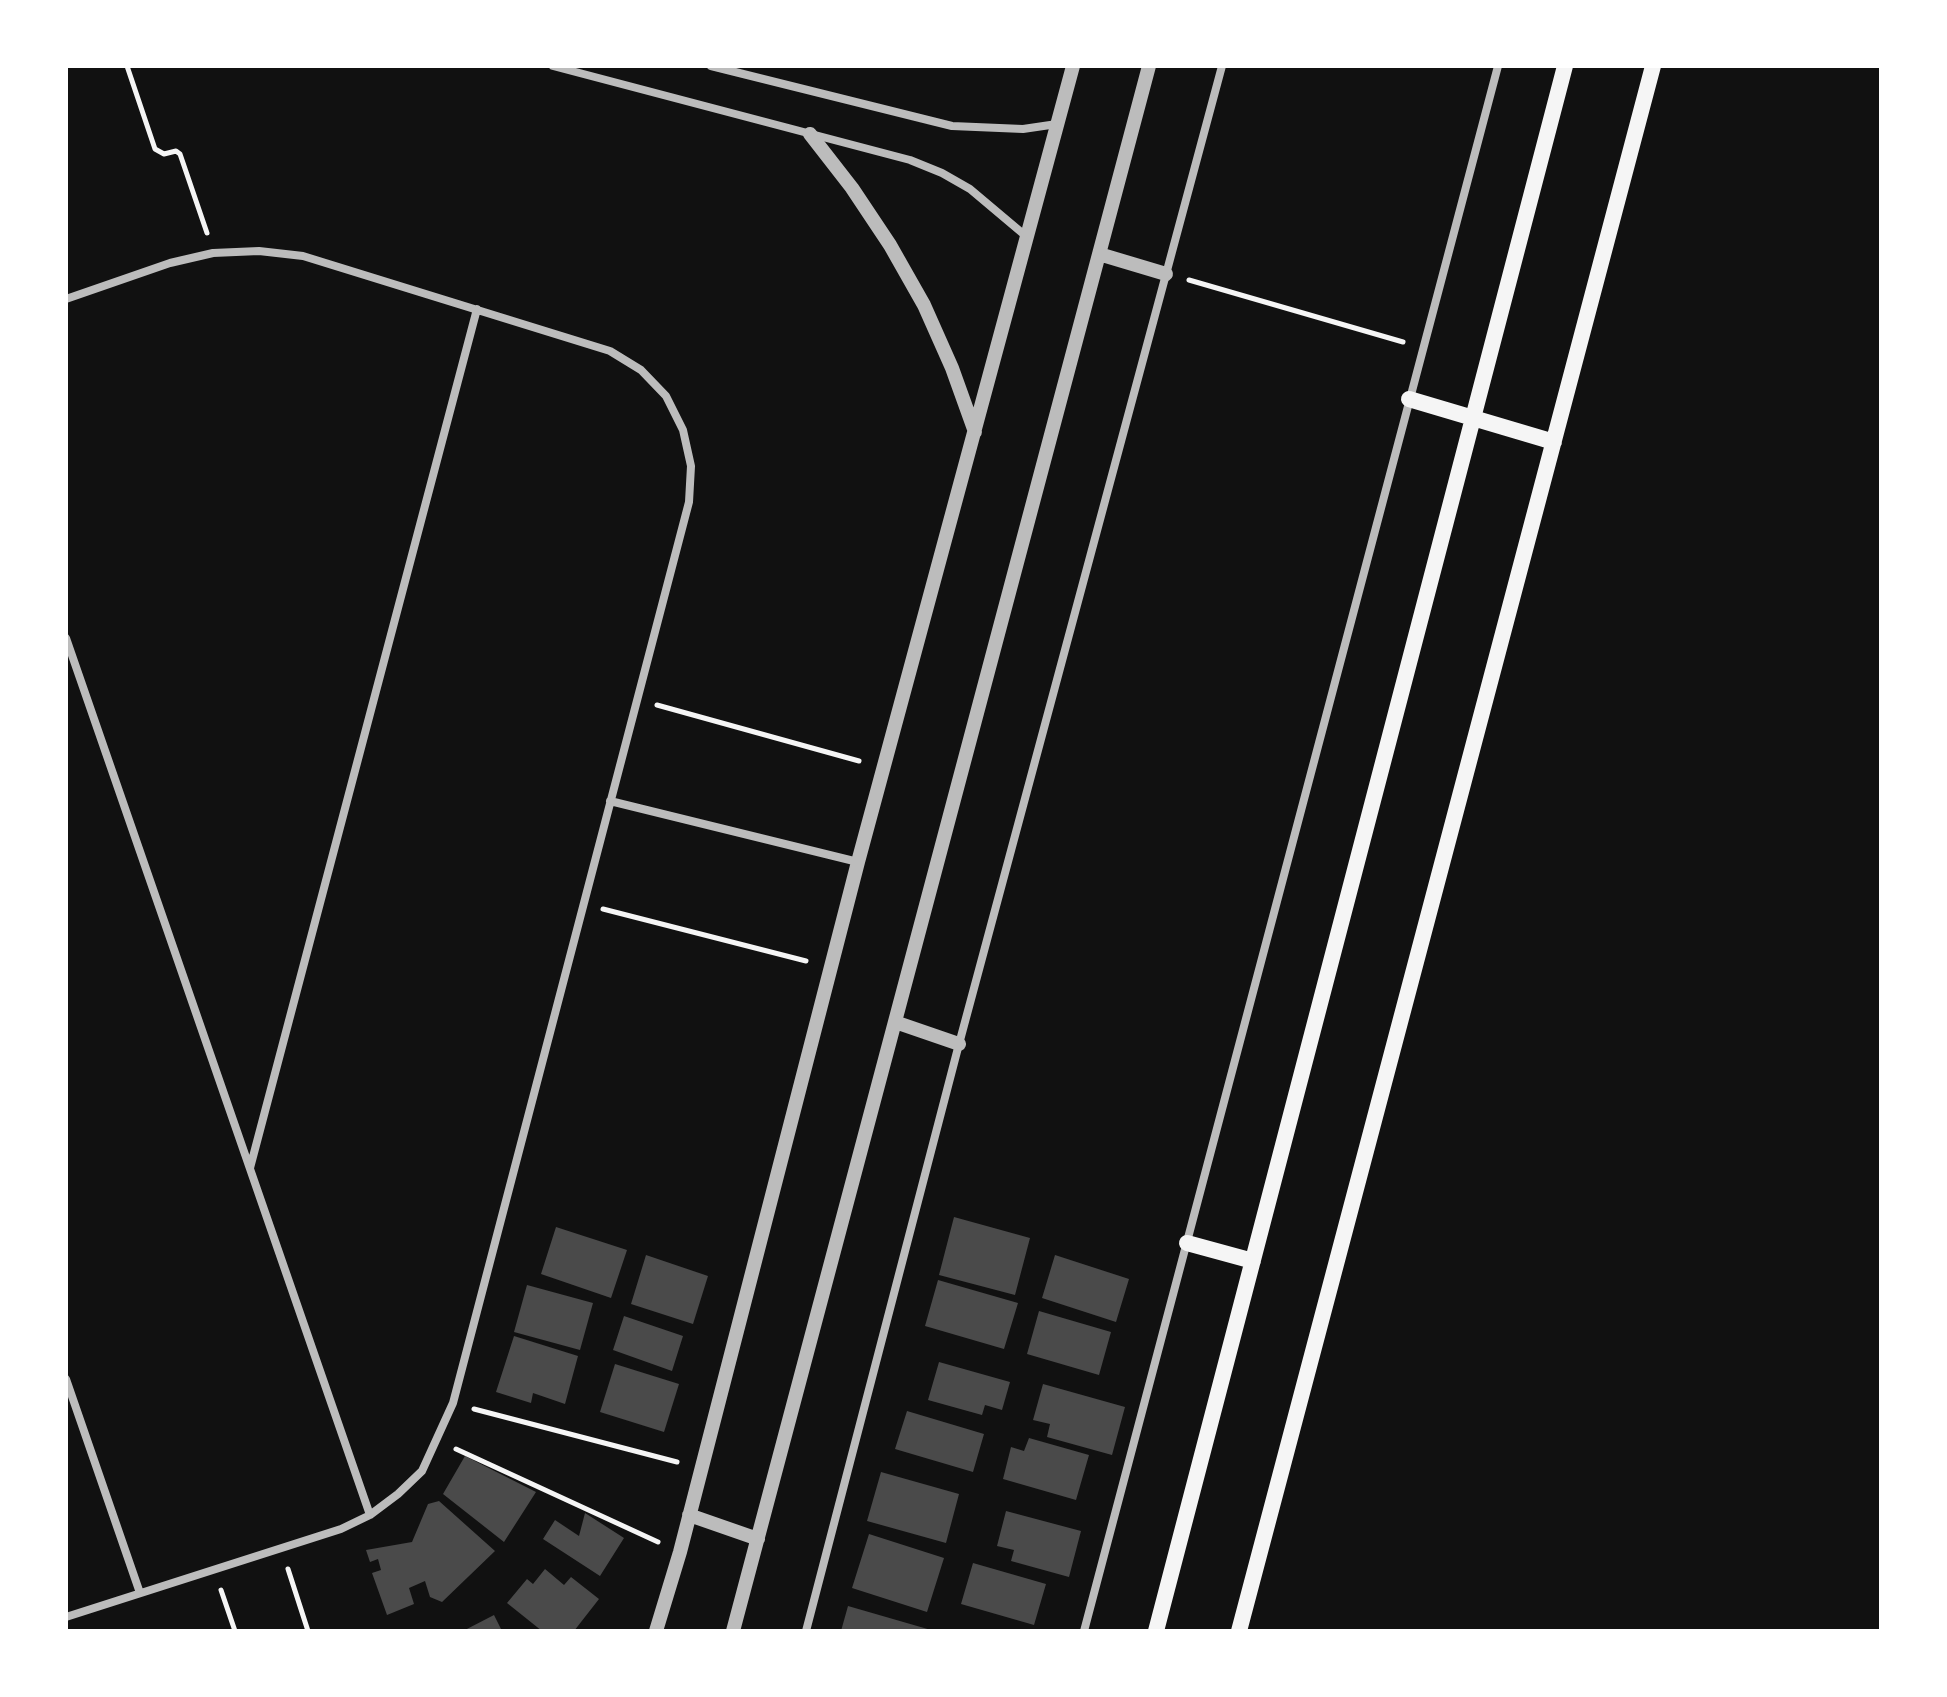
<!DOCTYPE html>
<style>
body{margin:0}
#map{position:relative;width:1947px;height:1697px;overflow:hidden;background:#111;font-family:Montserrat,sans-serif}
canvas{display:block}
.frame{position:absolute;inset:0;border:68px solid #fff;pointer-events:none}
</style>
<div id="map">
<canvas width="1947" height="1697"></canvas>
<div class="frame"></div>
</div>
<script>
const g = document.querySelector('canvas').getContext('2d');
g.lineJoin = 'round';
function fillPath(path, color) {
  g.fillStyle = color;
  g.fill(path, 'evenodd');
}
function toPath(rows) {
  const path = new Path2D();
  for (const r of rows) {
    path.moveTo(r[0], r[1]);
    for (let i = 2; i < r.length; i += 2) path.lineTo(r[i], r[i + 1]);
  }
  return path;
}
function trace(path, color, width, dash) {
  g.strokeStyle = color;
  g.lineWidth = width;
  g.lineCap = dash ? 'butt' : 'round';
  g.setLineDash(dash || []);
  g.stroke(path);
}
fillPath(toPath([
 [954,1217,1030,1238,1015,1295,939,1275],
 [556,1227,627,1250,611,1298,541,1274],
 [646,1255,708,1276,693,1324,631,1304],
 [1055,1255,1129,1279,1116,1322,1042,1298],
 [938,1280,1018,1303,1004,1349,925,1326],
 [527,1285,593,1303,580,1350,514,1332],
 [1039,1311,1111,1332,1099,1375,1027,1354],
 [624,1316,683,1336,672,1371,613,1350],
 [514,1336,578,1356,565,1404,533,1393,531,1403,496,1392],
 [939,1362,1010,1382,1002,1410,985,1405,982,1415,928,1400],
 [615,1364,679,1384,664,1432,600,1412],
 [1043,1384,1125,1407,1112,1455,1047,1437,1050,1424,1033,1420],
 [907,1411,984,1434,973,1472,895,1449],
 [1029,1438,1089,1455,1076,1500,1003,1479,1011,1447,1024,1451],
 [465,1456,536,1492,504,1542,443,1494],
 [881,1472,959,1494,946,1543,867,1521],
 [439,1501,495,1551,442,1602,430,1597,425,1581,409,1588,414,1604,387,1615,372,1573,381,1570,378,1559,370,1562,366,1550,412,1542,428,1504],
 [1006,1511,1081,1531,1069,1577,1011,1561,1014,1550,997,1546],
 [585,1513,624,1538,600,1576,543,1539,555,1520,579,1536],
 [869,1534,944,1558,927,1612,852,1588],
 [973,1563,1046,1584,1034,1625,961,1604],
 [545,1569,564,1585,571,1577,599,1599,574,1631,542,1631,507,1603,527,1579,533,1584],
 [848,1606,931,1630,931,1631,841,1631],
 [494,1615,502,1631,463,1631]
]), '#4a4a4a');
trace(toPath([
 [127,66,155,149,164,154,176,151,180,154,207,233],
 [1189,280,1403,342],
 [657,705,859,761],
 [603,909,806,961],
 [474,1409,677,1462],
 [456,1449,658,1542],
 [288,1569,308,1631],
 [221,1590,235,1631]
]), '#f5f5f5', 5);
trace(toPath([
 [553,66,910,160,942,173,970,189,1027,237],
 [711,66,952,126,1023,129,1057,124],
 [66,299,170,263,213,253,259,251,303,256,610,351,641,370,666,396,683,430,691,466,689,502,453,1403,422,1471,398,1494,370,1515,341,1529,66,1617],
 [66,638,370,1515],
 [610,801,858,862],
 [250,1168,477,309],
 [66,1379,140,1593],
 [806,1631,959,1044,1222,66],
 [1084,1631,1498,66]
]), '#bcbcbc', 8);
trace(toPath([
 [810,134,852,188,890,245,924,305,952,368,975,432],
 [1099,254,1166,274],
 [895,1022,959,1044],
 [689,1515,758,1539],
 [656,1631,680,1552,858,862,1073,66],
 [733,1631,1149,66]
]), '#bcbcbc', 14);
trace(toPath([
 [1409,399,1554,442],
 [1187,1243,1253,1261],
 [1156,1631,1565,66],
 [1239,1631,1653,66]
]), '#f5f5f5', 16);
</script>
